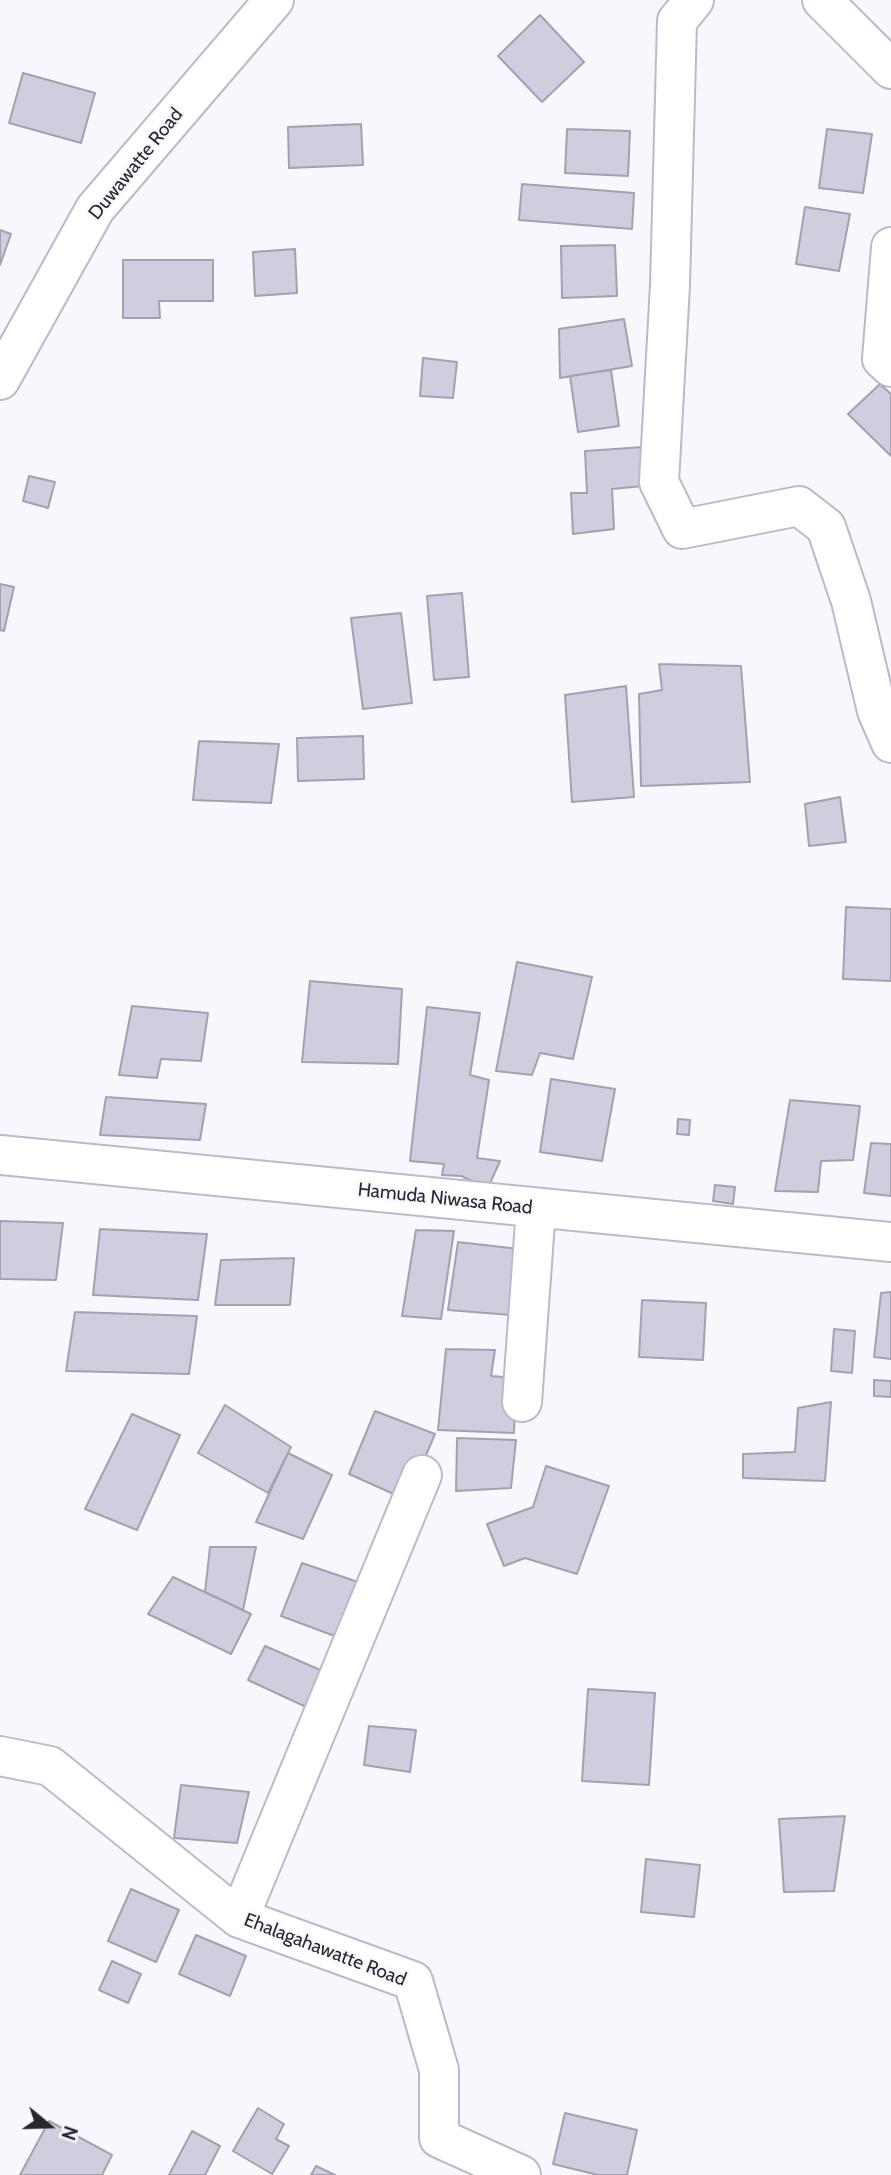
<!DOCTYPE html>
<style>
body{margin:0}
#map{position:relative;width:891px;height:2175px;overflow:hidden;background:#f8f7fe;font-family:Cabin,sans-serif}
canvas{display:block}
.north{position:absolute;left:14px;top:2091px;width:70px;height:70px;-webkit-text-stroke:5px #f8f7fe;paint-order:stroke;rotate:109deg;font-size:19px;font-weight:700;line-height:28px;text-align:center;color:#28272d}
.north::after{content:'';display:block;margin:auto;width:24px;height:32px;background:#28272d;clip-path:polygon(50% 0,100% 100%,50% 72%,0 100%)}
</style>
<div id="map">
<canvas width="891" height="2175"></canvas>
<div class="north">N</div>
</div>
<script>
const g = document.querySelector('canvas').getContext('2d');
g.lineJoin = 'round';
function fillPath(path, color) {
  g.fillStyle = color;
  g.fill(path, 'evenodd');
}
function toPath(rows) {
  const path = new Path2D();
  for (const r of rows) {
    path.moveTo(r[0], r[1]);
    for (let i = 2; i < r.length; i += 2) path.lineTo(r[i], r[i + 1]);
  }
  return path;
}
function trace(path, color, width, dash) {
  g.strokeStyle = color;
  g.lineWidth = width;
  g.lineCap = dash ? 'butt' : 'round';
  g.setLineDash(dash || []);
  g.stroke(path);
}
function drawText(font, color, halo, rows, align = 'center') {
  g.font = font + ' Cabin,sans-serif';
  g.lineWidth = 5;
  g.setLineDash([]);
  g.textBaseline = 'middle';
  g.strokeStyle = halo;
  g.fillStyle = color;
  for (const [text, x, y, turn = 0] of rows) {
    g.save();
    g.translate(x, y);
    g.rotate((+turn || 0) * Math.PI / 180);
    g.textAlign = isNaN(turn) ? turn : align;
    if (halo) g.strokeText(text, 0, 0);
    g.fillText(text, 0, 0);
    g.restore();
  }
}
const building = toPath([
 [540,15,584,62,542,102,498,56,540,15],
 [23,73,95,93,81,143,9,123,23,73],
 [361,124,363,165,289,168,288,127,361,124],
 [567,129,630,131,628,176,565,173,567,129],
 [827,129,872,134,863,193,819,188,827,129],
 [522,184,634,193,632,229,519,220,522,184],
 [805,207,850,214,839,271,796,264,805,207],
 [0,230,11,234,0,265,0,230],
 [615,245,617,296,562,298,561,246,615,245],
 [295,249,297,293,255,296,253,252,295,249],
 [123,260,213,260,213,301,159,301,160,318,123,318,123,260],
 [624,319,632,366,560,378,559,329,624,319],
 [423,358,457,362,453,398,420,396,423,358],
 [611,370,619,426,578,432,570,376,611,370],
 [880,384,891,394,891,456,848,414,880,384],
 [644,447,644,486,612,489,614,529,573,534,571,493,587,493,585,451,644,447],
 [29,476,55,482,48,508,23,501,29,476],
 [0,584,14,587,4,631,0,630,0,584],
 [462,593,469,677,434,680,427,596,462,593],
 [401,613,412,703,363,709,351,618,401,613],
 [659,664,741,666,750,782,641,786,639,694,662,690,659,664],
 [626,686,634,797,572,802,565,695,626,686],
 [363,736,364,779,298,781,297,738,363,736],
 [199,741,279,744,271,803,193,800,199,741],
 [840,797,846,842,809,846,805,804,840,797],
 [846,907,891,909,891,981,843,979,846,907],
 [517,962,592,977,573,1059,540,1053,532,1075,496,1071,517,962],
 [310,981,402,989,398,1064,302,1062,310,981],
 [132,1006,208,1013,201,1061,161,1059,157,1078,119,1075,132,1006],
 [427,1007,480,1013,470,1075,489,1080,477,1158,500,1161,488,1188,461,1176,442,1175,444,1164,410,1161,427,1007],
 [551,1079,615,1089,602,1161,540,1152,551,1079],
 [106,1097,206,1104,200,1140,100,1135,106,1097],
 [790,1100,860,1106,853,1160,821,1161,818,1192,775,1191,790,1100],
 [678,1119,690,1120,689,1135,677,1134,678,1119],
 [871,1143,891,1144,891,1196,864,1193,871,1143],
 [715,1185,735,1187,733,1204,713,1201,715,1185],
 [0,1221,63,1223,56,1280,0,1279,0,1221],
 [100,1229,207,1234,198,1300,93,1295,100,1229],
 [416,1230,454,1231,441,1319,402,1316,416,1230],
 [458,1242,519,1249,511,1315,448,1310,458,1242],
 [294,1258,290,1305,215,1305,221,1260,294,1258],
 [891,1292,891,1359,874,1357,881,1293,891,1292],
 [642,1300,706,1303,703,1360,639,1357,642,1300],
 [75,1312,197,1316,189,1374,66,1371,75,1312],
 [834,1329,855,1331,852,1373,831,1371,834,1329],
 [446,1349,495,1350,491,1376,516,1378,514,1433,438,1430,446,1349],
 [874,1380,891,1381,891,1397,874,1396,874,1380],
 [831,1402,825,1481,743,1478,743,1454,795,1452,798,1408,831,1402],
 [225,1405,291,1447,268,1493,198,1453,225,1405],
 [375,1411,435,1434,407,1500,349,1474,375,1411],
 [132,1414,180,1435,137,1530,85,1509,132,1414],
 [457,1438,516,1440,511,1488,456,1491,457,1438],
 [288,1453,332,1475,303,1539,256,1522,288,1453],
 [546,1466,609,1486,577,1574,525,1558,504,1566,487,1524,533,1507,546,1466],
 [210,1547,256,1547,243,1610,205,1592,210,1547],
 [302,1563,361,1583,340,1638,281,1616,302,1563],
 [173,1577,251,1614,231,1654,148,1614,173,1577],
 [265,1646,332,1675,317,1712,248,1680,265,1646],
 [588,1689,655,1693,649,1785,582,1781,588,1689],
 [369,1726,416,1730,410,1772,364,1765,369,1726],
 [181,1785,249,1792,237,1843,174,1838,181,1785],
 [845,1816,834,1891,784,1892,779,1819,845,1816],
 [646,1859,700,1865,694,1917,641,1912,646,1859],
 [131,1889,179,1910,156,1962,108,1941,131,1889],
 [196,1935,246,1956,230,1996,179,1974,196,1935],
 [112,1961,141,1974,128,2003,99,1990,112,1961],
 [258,2108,284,2124,276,2139,289,2146,272,2174,233,2151,258,2108],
 [565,2113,637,2130,627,2175,598,2175,553,2164,565,2113],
 [49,2121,112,2155,102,2175,20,2175,49,2121],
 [192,2131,220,2146,205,2175,169,2175,192,2131],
 [316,2166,335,2175,311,2175,316,2166]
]);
fillPath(building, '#cfcdde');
trace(building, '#a3a1b0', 2);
const minor = toPath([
 [694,0,677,21,670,285,659,482,682,529,799,506,826,527,851,601,877,711,891,743],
 [822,0,891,69],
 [891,247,882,359,891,367],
 [0,380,95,209,274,0],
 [0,1155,891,1242],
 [522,1402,536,1208],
 [0,1756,50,1766,239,1918,413,1981,439,2070,439,2138,521,2175],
 [239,1918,422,1475]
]);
trace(minor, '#bbbaca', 42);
trace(minor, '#fff', 38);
drawText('19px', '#28272d', '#f8f7fe', [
 ["Duwawatte Road",136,164,-51],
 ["Hamuda Niwasa Road",445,1199,6],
 ["Ehalagahawatte Road",325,1950,21]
]);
</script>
